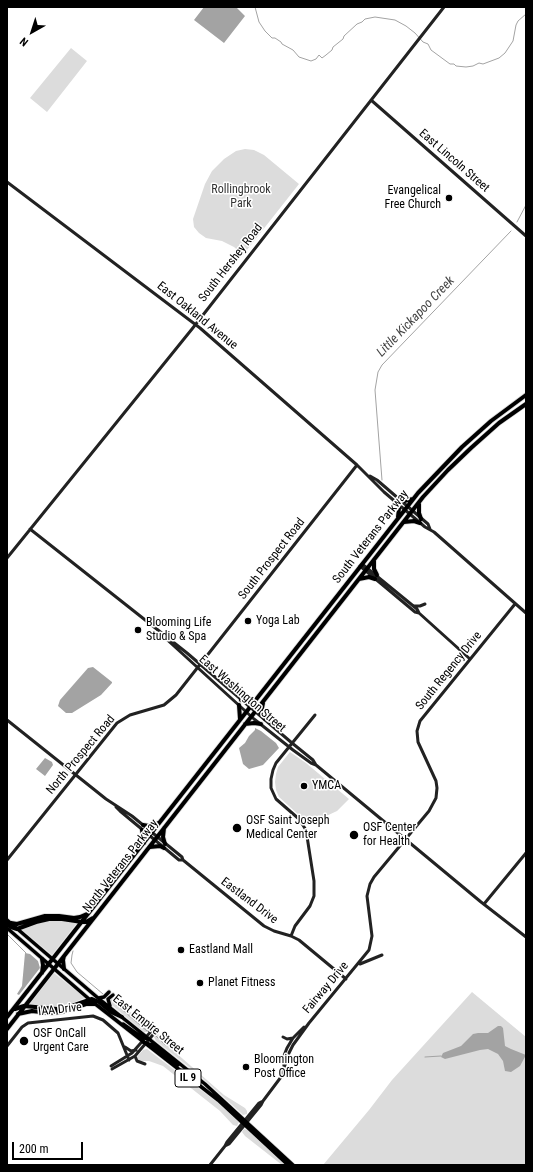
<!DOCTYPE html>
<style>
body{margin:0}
#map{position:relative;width:533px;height:1172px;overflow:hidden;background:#fff;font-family:"Roboto Condensed",sans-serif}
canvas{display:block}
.frame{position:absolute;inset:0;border:8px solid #000;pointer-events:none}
.north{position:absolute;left:12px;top:12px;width:40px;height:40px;-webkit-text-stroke:3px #fff;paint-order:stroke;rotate:219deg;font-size:11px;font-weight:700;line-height:16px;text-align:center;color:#000}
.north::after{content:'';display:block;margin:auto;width:14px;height:18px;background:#000;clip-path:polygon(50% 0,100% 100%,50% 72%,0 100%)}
.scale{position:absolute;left:12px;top:1142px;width:71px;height:18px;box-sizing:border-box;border:2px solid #000;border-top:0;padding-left:5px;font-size:12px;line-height:14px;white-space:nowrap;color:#000;-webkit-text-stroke:3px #fff;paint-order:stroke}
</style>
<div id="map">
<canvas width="533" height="1172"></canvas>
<div class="frame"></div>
<div class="north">N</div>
<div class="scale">200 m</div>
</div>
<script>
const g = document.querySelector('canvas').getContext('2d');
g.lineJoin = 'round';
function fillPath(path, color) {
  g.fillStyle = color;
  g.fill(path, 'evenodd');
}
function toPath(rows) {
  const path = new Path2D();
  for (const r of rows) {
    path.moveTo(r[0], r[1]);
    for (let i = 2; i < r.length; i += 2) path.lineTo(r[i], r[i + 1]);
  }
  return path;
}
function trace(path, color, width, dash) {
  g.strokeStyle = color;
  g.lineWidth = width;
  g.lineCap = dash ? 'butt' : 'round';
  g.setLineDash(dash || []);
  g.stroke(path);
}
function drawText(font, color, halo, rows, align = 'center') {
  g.font = font + ' "Roboto Condensed",sans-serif';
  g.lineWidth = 3;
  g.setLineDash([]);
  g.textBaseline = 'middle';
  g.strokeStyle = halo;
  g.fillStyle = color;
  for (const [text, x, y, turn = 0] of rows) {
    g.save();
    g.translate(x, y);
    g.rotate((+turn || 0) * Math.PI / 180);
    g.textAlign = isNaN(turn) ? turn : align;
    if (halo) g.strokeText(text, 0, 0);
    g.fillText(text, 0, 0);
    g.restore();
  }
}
fillPath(toPath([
 [71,48,87,61,47,112,30,98],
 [245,149,254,150,264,155,299,184,243,255,234,247,222,241,206,238,199,233,194,227,193,219,205,184,212,171,224,159,236,151],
 [290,752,306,763,349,799,337,811,307,825,301,817,279,797,276,790,275,782,276,774,278,767],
 [61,920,77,923,52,955,21,929,32,925,49,921],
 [54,973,85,998,70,1004,59,1007,48,1008,29,1005],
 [472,992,526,1037,526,1165,323,1165,369,1110,392,1080],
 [112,998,116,1000,147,1026,149,1030,148,1032,144,1032,113,1006,110,1002,109,999],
 [157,1034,162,1036,175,1052,224,1095,245,1108,247,1111,247,1114,243,1115,241,1113,199,1075,156,1041,154,1037],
 [147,1049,218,1103,237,1120,239,1122,237,1126,233,1125,220,1111,163,1066,149,1061,139,1061,137,1057,143,1050],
 [244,1129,248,1130,285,1165,282,1165,245,1136,242,1132]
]), '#dcdcdc');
fillPath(toPath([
 [204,7,236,7,245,16,224,43,194,20],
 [93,667,112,682,112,683,101,695,72,713,66,713,58,706,60,700,88,668],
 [255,728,261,731,276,743,279,748,263,765,249,769,243,764,239,748,245,743,249,736,255,730],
 [45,758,52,762,53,765,45,776,36,769],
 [25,953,30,954,38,961,40,968,19,995,17,994,22,986],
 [498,1026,501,1026,503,1028,505,1046,511,1049,526,1055,520,1066,511,1072,505,1071,503,1061,498,1054,488,1049,480,1050,445,1059,441,1057,443,1053,461,1046,473,1034,478,1033,488,1033]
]), '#a3a3a3');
trace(toPath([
 [255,7,259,22,265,31,272,38,275,38,281,42,282,44,293,50,299,57,311,61,316,59,319,55,322,58,326,55,332,50,333,47,343,39,344,36,357,24,362,22,365,19,375,17,395,20,406,26,415,33,423,42,428,44,431,50,450,64,454,64,456,66,466,67,473,66,479,63,483,64,499,58,505,53,513,41,516,25,518,21,526,14],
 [517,222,526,205],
 [382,480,375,390,378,372,382,365,511,231],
 [7,934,26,953],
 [73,951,72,955,71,963,77,972,103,994],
 [111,1000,147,1031],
 [156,1036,165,1045],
 [425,1057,441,1056]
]), '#a3a3a3', 1);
const primary = toPath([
 [7,920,98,998,205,1084,293,1165],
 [7,928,89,999,218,1100,288,1165],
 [99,998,104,997,109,992],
 [110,1006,108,999,113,995],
 [123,1024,140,1036,148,1039],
 [143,1042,154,1046,178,1065]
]);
const highway = toPath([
 [398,499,404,501,413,499],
 [396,502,399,508,398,517],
 [419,504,419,513,421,519],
 [404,522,414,521,420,523],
 [374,561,374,569,377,575],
 [359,579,369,577,375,579],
 [241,700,248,702,256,699],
 [263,703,261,713,265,719],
 [239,705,240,719],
 [245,724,254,723,261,724],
 [143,825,149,826,159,823],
 [164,828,163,837,165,844],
 [142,830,144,843],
 [150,847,160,846,164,848],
 [11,923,17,924,45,916,59,916,74,918,80,917,87,914],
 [7,924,11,927,17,929,36,922,49,919,62,919,82,922,86,922,93,918],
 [64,956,63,960,64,969],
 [42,973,43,965,42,959],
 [15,1009,24,1006,57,1009,69,1007,92,999,99,1002,111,1012,122,1017],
 [18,1014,32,1011,49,1013,62,1012,86,1004,95,1004],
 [7,1017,418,493,462,447,491,421,526,395],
 [7,1029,423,497,448,470,471,448,499,423,526,404]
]);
trace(primary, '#dbdbdb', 5);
trace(highway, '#dbdbdb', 5.5);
trace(toPath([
 [371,100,526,236],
 [7,182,200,328,357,465,384,492,425,527,434,532,526,613],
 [370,476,377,480,428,524,430,529],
 [30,529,187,653,292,743,313,760,316,765,481,902,526,937],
 [7,558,192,329,444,7],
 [362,564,417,609,419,613,470,659],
 [360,566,415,612,419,613],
 [414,606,420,606,425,604],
 [163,636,254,719,293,750,311,763,316,765],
 [7,720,106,799,132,816,182,857,183,860],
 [116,807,120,811,179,860,183,860,264,926,274,931,291,936,299,940,346,979],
 [7,860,117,723,130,715,164,705,176,695,357,465],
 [484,904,526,853],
 [291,936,295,926,310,906,314,896,314,881,306,830,299,819,276,799,271,788,271,779,273,770,276,763,315,715],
 [360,964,382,955],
 [146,1022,150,1032],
 [283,1037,287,1039,293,1038],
 [7,1046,22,1027,28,1023,93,1016,103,1020,118,1033,129,1060],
 [125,1047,131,1051,136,1050],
 [135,1056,137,1061,145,1064],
 [111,1066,132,1053,154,1028],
 [284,1066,283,1058,287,1048,293,1038,304,1027],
 [112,1069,135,1056,157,1030],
 [225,1146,227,1142,259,1103,263,1101],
 [210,1165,225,1146,229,1144,261,1105,263,1101,281,1077,289,1053,293,1045,309,1023,369,950,372,936,367,896,370,884,374,877,429,811,436,798,437,788,436,781,418,742,417,731,420,721,515,604]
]), '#222', 3);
trace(primary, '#000', 3.5);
trace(highway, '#000', 4);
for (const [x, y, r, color] of [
 [449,198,4,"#000"],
 [248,621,4,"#000"],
 [138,630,4,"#000"],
 [304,786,4,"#000"],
 [237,828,5,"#000"],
 [354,835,5,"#000"],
 [181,950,4,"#000"],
 [200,983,4,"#000"],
 [24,1041,5,"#000"],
 [246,1067,4,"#000"]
]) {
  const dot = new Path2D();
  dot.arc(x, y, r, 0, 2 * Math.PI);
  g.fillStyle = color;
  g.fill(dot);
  trace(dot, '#fff', 1.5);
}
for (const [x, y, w] of [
 [188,1078,26]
]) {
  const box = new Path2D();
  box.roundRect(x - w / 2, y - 9, w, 18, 3);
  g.fillStyle = '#fff';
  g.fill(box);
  trace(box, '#000', 1);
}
drawText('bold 11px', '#000', null, [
 ["IL 9",188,1078]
]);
drawText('12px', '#000', '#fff', [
 ["East Lincoln Street",454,161,41],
 ["South Hershey Road",231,263,-52],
 ["East Oakland Avenue",197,316,39],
 ["South Veterans Parkway",371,537,-52],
 ["South Prospect Road",272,559,-52],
 ["South Regency Drive",449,671,-51],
 ["East Washington Street",242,694,41],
 ["North Prospect Road",81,755,-50],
 ["North Veterans Parkway",121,866,-52],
 ["Eastland Drive",249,901,37],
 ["Fairway Drive",326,988,-50],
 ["IAA Drive",60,1010,-6],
 ["East Empire Street",148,1025,39]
]);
drawText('12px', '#333', '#fff', [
 ["Rollingbrook",241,190],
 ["Park",241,204]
]);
drawText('12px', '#000', '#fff', [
 ["Evangelical",441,191,"right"],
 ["Free Church",441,205,"right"],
 ["Yoga Lab",256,621],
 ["Blooming Life",146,623],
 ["Studio & Spa",146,637],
 ["YMCA",312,786],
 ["OSF Saint Joseph",246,821],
 ["Medical Center",246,835],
 ["OSF Center",363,828],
 ["for Health",363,842],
 ["Eastland Mall",189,950],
 ["Planet Fitness",208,983],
 ["OSF OnCall",33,1034],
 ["Urgent Care",33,1048],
 ["Bloomington",254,1060],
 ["Post Office",254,1074]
], 'left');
drawText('italic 13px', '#444', '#fff', [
 ["Little Kickapoo Creek",416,317,-46]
]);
</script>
